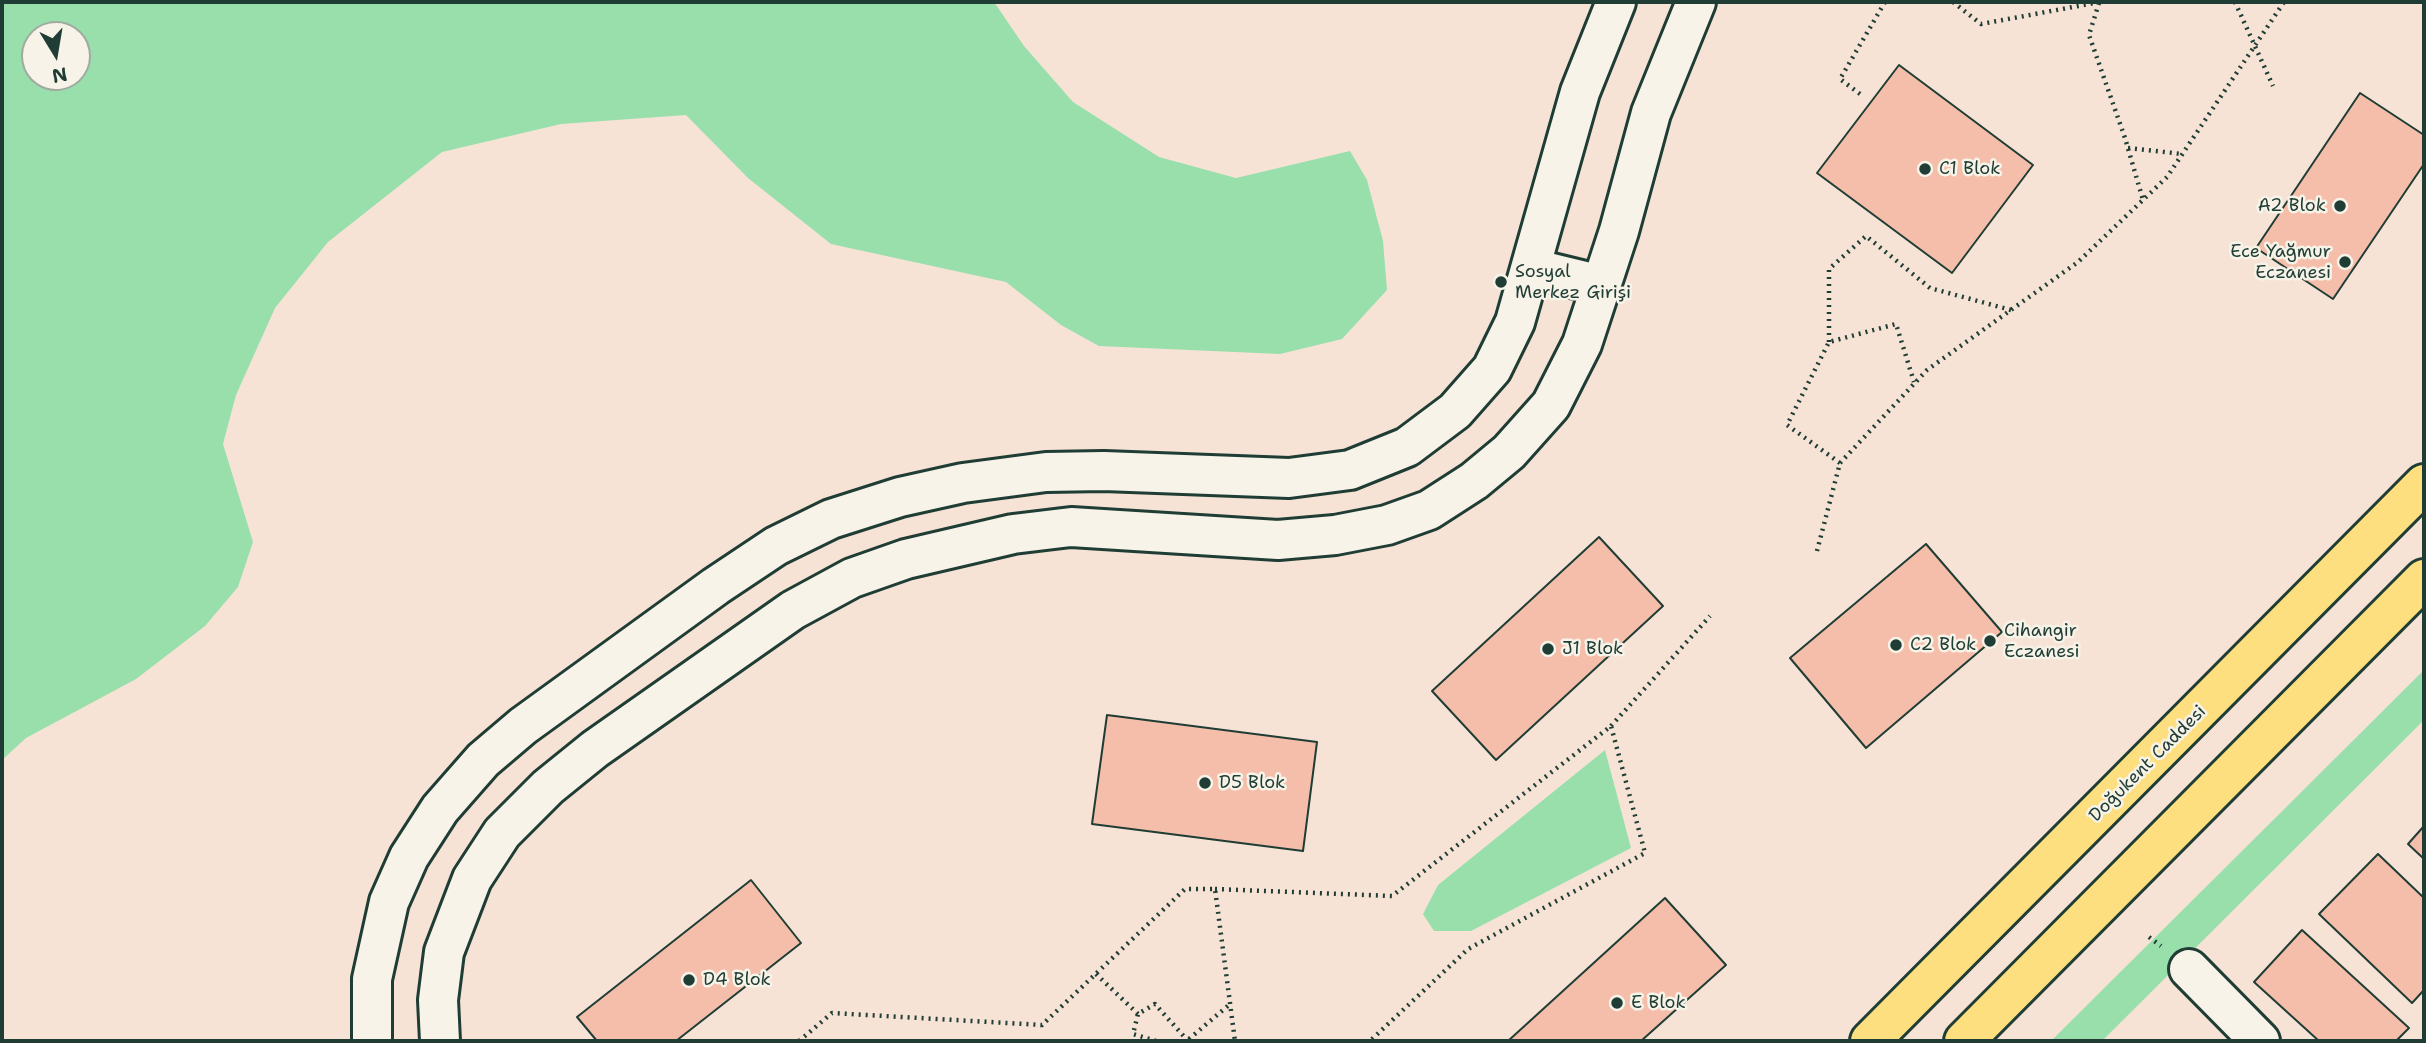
<!DOCTYPE html>
<meta charset="utf-8">
<style>
body{margin:0}
#map{position:relative;width:2426px;height:1043px;overflow:hidden;background:#f6e3d5;font-family:"Shantell Sans",sans-serif}
canvas{display:block}
.frame{position:absolute;inset:0;border:4px solid #1f3d34;pointer-events:none}
.north{position:absolute;left:21px;top:21px;width:70px;height:70px;box-sizing:border-box;background:#f7f3e8;border:2px solid #a1aaa0;border-radius:50%;rotate:169deg;font-size:19px;font-weight:700;line-height:28px;text-align:center;color:#1f3d34}
.north::after{content:'';display:block;margin:auto;width:24px;height:32px;background:#1f3d34;clip-path:polygon(50% 0,100% 100%,50% 72%,0 100%)}
</style>
<div id="map">
<canvas width="2426" height="1043"></canvas>
<div class="frame"></div>
<div class="north">N</div>
</div>
<script>
const g = document.querySelector('canvas').getContext('2d');
g.lineJoin = 'round';
function fillPath(path, color) {
  g.fillStyle = color;
  g.fill(path, 'evenodd');
}
function toPath(rows) {
  const path = new Path2D();
  for (const r of rows) {
    path.moveTo(r[0], r[1]);
    for (let i = 2; i < r.length; i += 2) path.lineTo(r[i], r[i + 1]);
  }
  return path;
}
function trace(path, color, width, dash) {
  g.strokeStyle = color;
  g.lineWidth = width;
  g.lineCap = dash ? 'butt' : 'round';
  g.setLineDash(dash || []);
  g.stroke(path);
}
function drawText(font, color, halo, rows, align = 'center') {
  g.font = font + ' "Shantell Sans",sans-serif';
  g.lineWidth = 5;
  g.setLineDash([]);
  g.textBaseline = 'middle';
  g.strokeStyle = halo;
  g.fillStyle = color;
  for (const [text, x, y, turn = 0] of rows) {
    g.save();
    g.translate(x, y);
    g.rotate((+turn || 0) * Math.PI / 180);
    g.textAlign = isNaN(turn) ? turn : align;
    if (halo) g.strokeText(text, 0, 0);
    g.fillText(text, 0, 0);
    g.restore();
  }
}
fillPath(toPath([
 [2,2,994,2,1024,46,1073,102,1159,157,1236,178,1350,151,1367,180,1383,241,1387,290,1342,339,1280,354,1099,346,1061,325,1006,282,831,244,748,178,686,115,561,124,442,152,328,242,275,308,236,395,223,444,253,542,238,587,205,626,136,679,26,738,2,760],
 [35,35,77,35,77,77,35,77],
 [2424,670,2424,720,2102,1041,2051,1041],
 [1605,750,1631,848,1471,931,1434,931,1423,914,1438,885]
]), '#98dfac');
const building = toPath([
 [1899,65,2033,165,1952,273,1817,173,1899,65],
 [2360,93,2424,135,2424,164,2333,299,2256,248,2360,93],
 [1599,537,1663,606,1496,760,1432,691,1599,537],
 [1926,544,2002,632,1866,748,1790,658,1926,544],
 [1107,715,1317,742,1303,851,1092,824,1107,715],
 [2424,826,2424,859,2408,844,2424,826],
 [2378,854,2424,898,2424,990,2412,1003,2319,914,2378,854],
 [751,880,801,943,676,1041,597,1041,577,1017,751,880],
 [1665,898,1726,965,1641,1041,1508,1041,1665,898],
 [2302,930,2409,1028,2396,1041,2319,1041,2254,982,2302,930]
]);
fillPath(building, '#f5beaa');
trace(building, '#1f3d34', 2);
const street = toPath([
 [2189,969,2260,1041]
]);
const secondary = toPath([
 [1531,268,1601,285],
 [372,1041,372,979,389,902,409,857,440,809,483,760,523,726,716,586,776,546,831,519,900,497,963,483,1046,472,1104,471,1289,478,1350,470,1407,447,1455,411,1492,369,1515,322,1580,92,1616,2],
 [440,1041,438,1000,444,952,472,879,502,833,548,787,595,749,793,610,852,578,906,559,1013,534,1071,527,1278,540,1335,535,1387,525,1429,510,1474,481,1509,452,1551,405,1582,344,1619,231,1651,113,1696,2]
]);
const primary = toPath([
 [1870,1041,2424,484],
 [1964,1041,2424,579]
]);
trace(street, '#1f3d34', 44);
trace(secondary, '#1f3d34', 44);
trace(primary, '#1f3d34', 44);
trace(toPath([
 [1953,2,1981,24,2100,2],
 [2235,2,2273,86],
 [2099,3,2089,35,2125,138,2143,200],
 [1860,94,1840,79,1885,2],
 [2128,148,2182,154],
 [1829,342,1829,269,1866,236,1930,288,2011,310],
 [1840,463,1787,425,1829,342,1896,324,1914,382],
 [1817,551,1840,463,1927,370,2078,262,2167,177,2284,2],
 [1611,726,1710,616],
 [1215,889,1392,896,1611,726,1645,853,1468,949,1370,1041],
 [2149,937,2161,946],
 [1096,974,1138,1014],
 [1189,1039,1230,1004],
 [799,1041,832,1013,1042,1025,1185,889,1215,889,1235,1041],
 [1156,1041,1133,1034,1138,1014,1155,1004,1188,1041]
]), '#1f3d34', 4.5, [2, 5]);
trace(street, '#f7f3e8', 38);
trace(secondary, '#f7f3e8', 38);
trace(primary, '#fedf80', 38);
for (const [x, y, r, color] of [
 [1925,169,7,"#1f3d34"],
 [2340,206,7,"#1f3d34"],
 [2345,262,7,"#1f3d34"],
 [1501,282,7,"#1f3d34"],
 [1990,641,7,"#1f3d34"],
 [1896,645,7,"#1f3d34"],
 [1548,649,7,"#1f3d34"],
 [1205,783,7,"#1f3d34"],
 [689,980,7,"#1f3d34"],
 [1617,1003,7,"#1f3d34"]
]) {
  const dot = new Path2D();
  dot.arc(x, y, r, 0, 2 * Math.PI);
  g.fillStyle = color;
  g.fill(dot);
  trace(dot, '#f7f3e8', 2.5);
}
drawText('18px', '#1f3d34', '#f7f3e8', [
 ["C1 Blok",1939,169],
 ["A2 Blok",2326,206,"right"],
 ["Ece Yağmur",2331,252,"right"],
 ["Eczanesi",2331,273,"right"],
 ["Sosyal",1515,272],
 ["Merkez Girişi",1515,293],
 ["Cihangir",2004,631],
 ["Eczanesi",2004,652],
 ["C2 Blok",1910,645],
 ["J1 Blok",1562,649],
 ["D5 Blok",1219,783],
 ["D4 Blok",703,980],
 ["E Blok",1631,1003]
], 'left');
drawText('18px', '#1f3d34', '#f7f3e8', [
 ["Doğukent Caddesi",2148,764,-45]
]);
</script>
